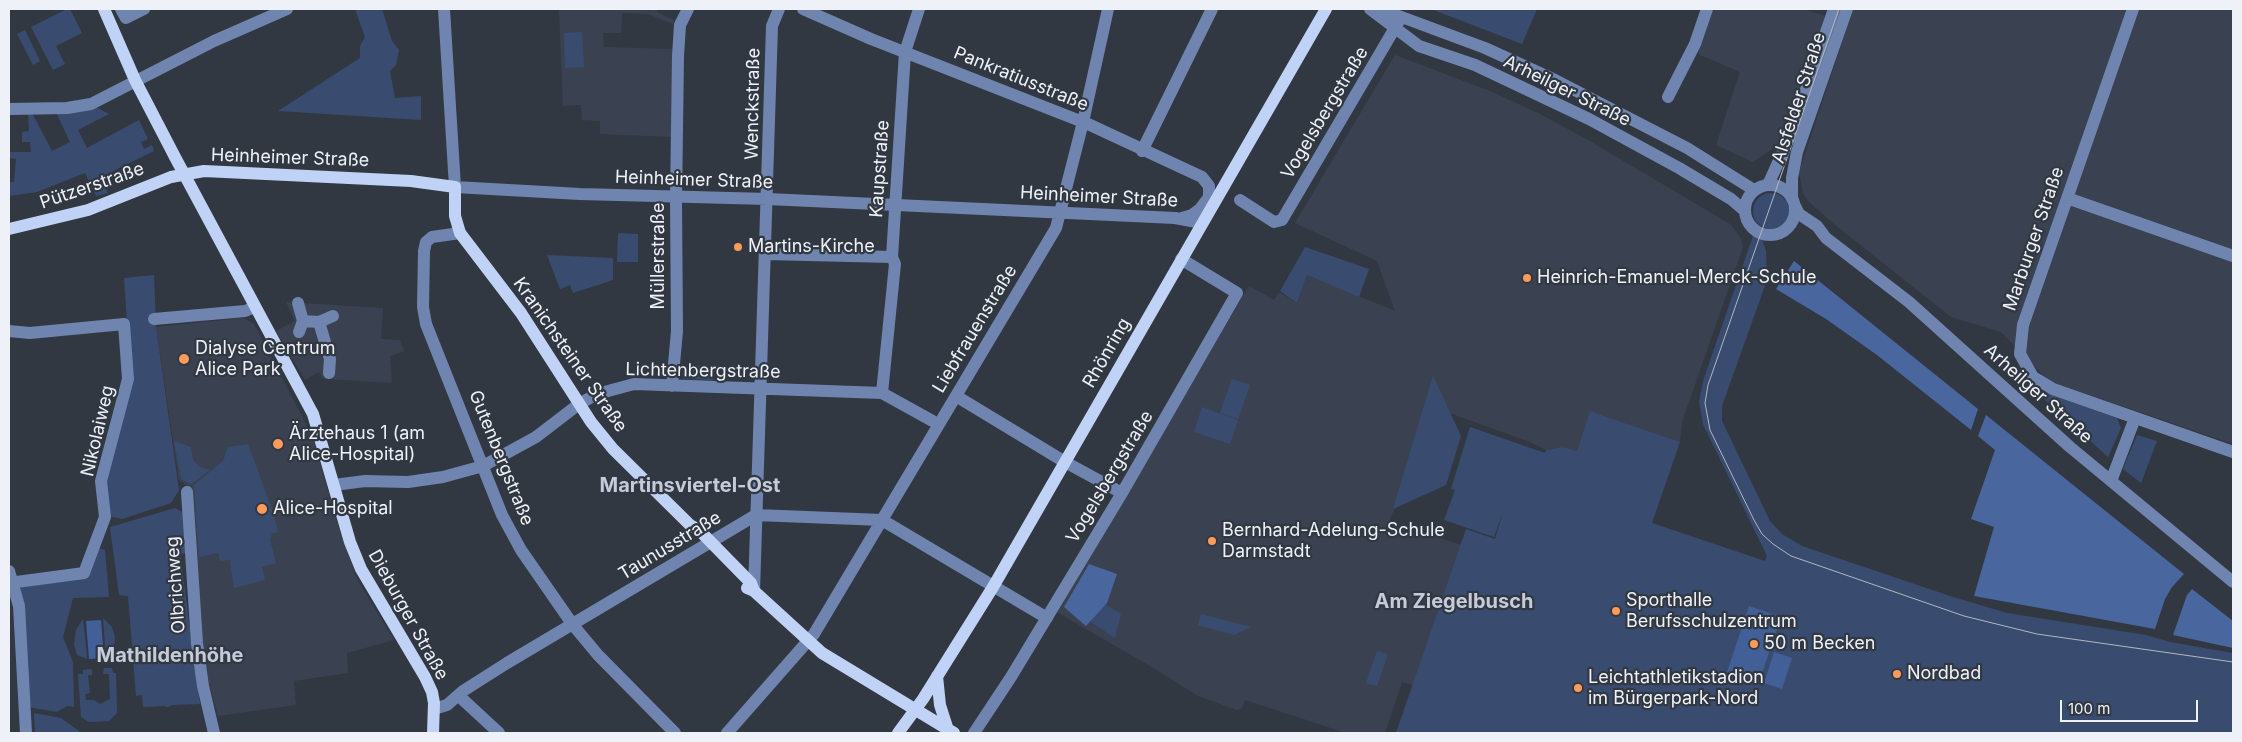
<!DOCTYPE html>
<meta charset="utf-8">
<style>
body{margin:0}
#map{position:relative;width:2242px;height:742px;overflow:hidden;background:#323842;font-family:Inter,sans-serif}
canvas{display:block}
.frame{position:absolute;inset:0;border:10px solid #eef1f8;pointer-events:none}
.scale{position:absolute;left:2060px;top:700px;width:138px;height:22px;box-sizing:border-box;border:2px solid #eef1f8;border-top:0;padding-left:6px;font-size:15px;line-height:18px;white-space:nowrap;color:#eef1f8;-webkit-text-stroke:4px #323842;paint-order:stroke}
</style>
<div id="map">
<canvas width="2242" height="742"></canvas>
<div class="frame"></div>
<div class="scale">100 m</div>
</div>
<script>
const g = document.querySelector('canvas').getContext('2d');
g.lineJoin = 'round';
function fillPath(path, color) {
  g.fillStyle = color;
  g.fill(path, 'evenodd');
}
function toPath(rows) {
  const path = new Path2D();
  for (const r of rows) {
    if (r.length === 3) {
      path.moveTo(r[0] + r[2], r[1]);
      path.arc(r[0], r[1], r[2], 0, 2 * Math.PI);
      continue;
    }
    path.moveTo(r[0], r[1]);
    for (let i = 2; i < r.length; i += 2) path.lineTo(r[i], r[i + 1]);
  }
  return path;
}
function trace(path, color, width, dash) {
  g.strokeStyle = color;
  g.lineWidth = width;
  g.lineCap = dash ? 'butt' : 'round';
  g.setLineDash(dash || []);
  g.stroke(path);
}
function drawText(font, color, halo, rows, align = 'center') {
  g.font = font + ' Inter,sans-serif';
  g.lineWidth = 4.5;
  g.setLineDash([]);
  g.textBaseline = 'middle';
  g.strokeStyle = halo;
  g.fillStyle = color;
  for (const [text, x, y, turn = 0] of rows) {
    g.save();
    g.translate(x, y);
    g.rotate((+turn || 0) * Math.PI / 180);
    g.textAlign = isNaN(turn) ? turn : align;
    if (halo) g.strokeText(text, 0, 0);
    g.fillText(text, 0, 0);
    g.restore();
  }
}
fillPath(toPath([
 [559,9,658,9,657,12,674,20,673,24,648,14,622,13,621,33,603,33,604,47,673,49,671,137,600,134,600,121,582,120,581,105,563,106],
 [1713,9,1804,9,1825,16,1781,143,1753,162,1716,145,1740,72,1698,54],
 [1842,9,2233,9,2233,444,2055,383,2045,377,2001,332,1951,317,1834,224,1808,201,1803,194,1799,172,1852,13],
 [1395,55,1490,91,1540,114,1588,140,1730,224,1741,238,1743,247,1682,422,1680,442,1590,411,1577,451,1563,447,1546,450,1530,442,1441,410,1389,521,1461,545,1413,685,1402,682,1385,733,1346,733,1245,700,1242,708,1237,710,1198,696,1155,669,1055,611,1249,286,1274,300,1279,292,1297,303,1307,275,1395,311,1377,261,1295,223],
 [286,302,383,308,381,339,400,340,404,351,390,356,392,383,327,379,322,378,319,372,305,380,276,331,295,321],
 [243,318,254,324,312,436,340,532,358,581,394,640,347,653,348,673,294,681,296,705,218,716,204,665,189,487,179,480,156,327]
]), '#3a4252');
fillPath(toPath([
 [67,9,70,9,82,33,56,46,65,64,53,70,31,27],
 [355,9,382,9,392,41,399,50,396,65,390,71,395,98,421,96,421,120,278,111,360,58,360,46,365,37],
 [1431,9,1537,9,1522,44],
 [25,30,40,61,33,65,17,34],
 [582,32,584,67,565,68,564,33],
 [96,107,109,114,78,130,87,148,139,120,148,139,141,142,144,149,152,145,154,151,101,177,108,193,96,196,85,173,37,192,9,196,9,182,14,182,16,159,10,158,9,152,31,152,30,142,22,142,22,132,29,131,28,113,32,113,52,151,70,142,54,108],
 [1771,211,18],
 [618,233,638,234,638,262,617,262],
 [1754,233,1762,239,1766,251,1767,280,1722,406,1722,421,1770,521,1782,534,1802,546,1953,597,2007,613,2146,635,2170,642,2233,653,2233,733,1396,733,1466,529,1495,539,1504,509,1494,537,1444,520,1455,490,1451,489,1470,427,1545,453,1546,450,1563,447,1577,451,1590,411,1680,442,1652,523,1765,561,1767,556,1703,424,1699,401,1704,378],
 [1305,247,1369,269,1359,297,1307,275,1297,303,1280,291],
 [547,255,613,258,613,280,573,293,570,285,560,289],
 [154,275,156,327,179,490,171,503,122,519,108,516,104,482,131,380,124,278],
 [683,365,713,366,713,380,683,379],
 [1433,376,1461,436,1446,485,1393,509],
 [1232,379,1250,385,1238,419,1220,413],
 [2031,387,2117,418,2121,428,2108,457],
 [1202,407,1238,420,1230,444,1194,432],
 [2137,435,2157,441,2141,483,2123,469],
 [174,441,191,447,193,460,200,467,210,470,191,484,181,479],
 [248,444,274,515,278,532,272,533,270,540,276,563,262,567,265,580,234,588,230,560,220,561,218,553,199,557,194,485,223,461,228,447],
 [175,508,184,513,188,553,180,554,200,704,172,705,168,707,164,706,143,707,142,695,136,696,128,596,119,595,110,527],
 [98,548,105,550,109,597,73,598,63,637,73,662,74,707,67,706,57,712,33,708,29,706,18,588,87,576],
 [1099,601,1121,614,1115,638,1091,622],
 [1201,614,1251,627,1234,635,1198,625],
 [103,618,112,627,115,637,114,650,106,658],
 [83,619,86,646,87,659,77,655,74,645,76,630],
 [1377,651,1388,654,1377,686,1366,683],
 [104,668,112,668,113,673,116,673,117,713,109,721,89,722,81,717,78,674,83,674,83,670,92,669,92,675,88,675,90,693,85,694,86,700,94,700,100,704,110,699,109,674,103,674],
 [34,713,61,718,79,731,80,733,35,733]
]), '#394c70');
fillPath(toPath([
 [1794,261,1978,409,1971,430,1877,355,1826,319,1776,289],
 [1986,415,2184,574,2172,587,2165,599,2155,629,1974,596,1994,527,1971,519,1995,450,1978,436],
 [1089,564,1117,574,1107,603,1086,626,1064,607],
 [2192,589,2233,621,2233,648,2173,635,2187,595]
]), '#49669f');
fillPath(toPath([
 [1749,606,1781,617,1759,682,1727,672],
 [101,620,104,658,89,659,86,621],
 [1774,652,1792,658,1782,689,1764,683]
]), '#425f97');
trace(toPath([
 [121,9,126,18,144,9],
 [444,9,455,187,580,194,768,199,1175,218,1202,223],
 [803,9,871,39,1088,124,1202,177,1209,186,1209,197,1200,209,1192,215,1182,218],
 [1370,9,1419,46,1475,65,1589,119,1679,168,1731,199,1745,211],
 [1380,9,1485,48,1555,80,1687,148,1754,190],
 [2133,9,2023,325,2020,354,2033,377,2053,389,2233,452],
 [1668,97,1695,44,1707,9],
 [9,109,67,108,91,104,214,41,287,9],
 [1142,151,1212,9],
 [1770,210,25],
 [1768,185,1790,136,1834,9],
 [2067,198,2233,256],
 [1792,199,1792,178,1797,152,1847,9],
 [1240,200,1274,222,1282,220,1399,21],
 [1795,206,1799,214,1817,226,1826,238,1909,302,2070,447,2233,582],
 [460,233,432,237,426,242,424,251,423,307,426,324,502,515,521,550,573,625,598,655,675,733],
 [766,254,892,257],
 [298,303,303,321,299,332],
 [154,319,245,311,255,307],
 [303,321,319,322,330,359,329,373],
 [319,322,333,316],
 [9,331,30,333,124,324,128,379,101,481,105,517,84,573,9,583],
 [672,386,677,331,676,201,678,56,680,25,688,9],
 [882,393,895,264,892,257,905,52,919,9],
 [956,396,1065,462,1122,493],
 [2111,481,2135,418],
 [334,485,365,481,408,482,443,477,483,466,536,437,579,404,597,394,634,384,882,393,938,424],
 [187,492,197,643,203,686,214,733],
 [9,571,19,606,26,733],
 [754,591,772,26,779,9],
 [459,696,499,733],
 [434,709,447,705,463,691,507,663,756,515,882,520,1047,618],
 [727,733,814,634,1056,228,1083,122,1108,9],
 [974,733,1011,677,1122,493,1237,293,1181,259]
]), '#6f85b0', 12);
trace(toPath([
 [104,9,135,80,176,159,313,414,350,542,361,569,425,677,432,692,434,703,433,733],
 [9,229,88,210,171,177,204,171,411,181,455,187,455,216,460,233,521,313,591,422,613,449,690,525,699,530,751,583,754,591],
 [747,588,754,591,822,653,954,733],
 [937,676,940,705,948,730],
 [898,733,923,699,993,587,1326,9]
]), '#c0d3f6', 12);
trace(toPath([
 [1839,9,1708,385,1705,403,1710,430,1754,520,1762,534,1773,544,1791,556,1964,616,2037,634,2233,662]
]), '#b3b7bf', 1);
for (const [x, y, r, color] of [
 [738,247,5,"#fe9b59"],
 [1527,278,5,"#fe9b59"],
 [184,359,6,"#fe9b59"],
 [278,444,6,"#fe9b59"],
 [262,509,6,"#fe9b59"],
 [1212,541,5,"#fe9b59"],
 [1616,611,5,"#fe9b59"],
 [1754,644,5,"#fe9b59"],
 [1897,674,5,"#fe9b59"],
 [1578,688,5,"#fe9b59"]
]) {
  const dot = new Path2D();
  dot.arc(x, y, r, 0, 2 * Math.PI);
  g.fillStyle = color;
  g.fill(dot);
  trace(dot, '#323842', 2);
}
drawText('18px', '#eef1f8', '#323842', [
 ["Pankratiusstraße",1021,79,22],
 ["Arheilger Straße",1567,91,26],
 ["Alsfelder Straße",1799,98,-72],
 ["Wenckstraße",753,104,-89],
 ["Vogelsbergstraße",1325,113,-59],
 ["Heinheimer Straße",290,158,2],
 ["Kaupstraße",880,169,-86],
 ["Heinheimer Straße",694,180,2],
 ["Pützerstraße",92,186,-19],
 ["Heinheimer Straße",1099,197,3],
 ["Marburger Straße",2034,239,-71],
 ["Müllerstraße",659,256,-90],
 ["Liebfrauenstraße",975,329,-59],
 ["Rhönring",1107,353,-60],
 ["Kranichsteiner Straße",570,355,55],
 ["Lichtenbergstraße",703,371,1],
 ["Arheilger Straße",2038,394,42],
 ["Nikolaiweg",98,431,-77],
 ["Gutenbergstraße",501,458,68],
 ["Vogelsbergstraße",1110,477,-59],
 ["Taunusstraße",670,546,-31],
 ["Olbrichweg",176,585,-94],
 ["Dieburger Straße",408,615,61]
]);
drawText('18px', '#eef1f8', '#323842', [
 ["Martins-Kirche",748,247],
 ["Heinrich-Emanuel-Merck-Schule",1537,278],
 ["Dialyse Centrum",195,349],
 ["Alice Park",195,370],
 ["Ärztehaus 1 (am",289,434],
 ["Alice-Hospital)",289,455],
 ["Alice-Hospital",273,509],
 ["Bernhard-Adelung-Schule",1222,531],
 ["Darmstadt",1222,552],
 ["Sporthalle",1626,601],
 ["Berufsschulzentrum",1626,622],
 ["50 m Becken",1764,644],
 ["Nordbad",1907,674],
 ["Leichtathletikstadion",1588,678],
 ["im Bürgerpark-Nord",1588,699]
], 'left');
drawText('bold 20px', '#c4cbd9', '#323842', [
 ["Martinsviertel-Ost",690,486],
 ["Am Ziegelbusch",1454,602],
 ["Mathildenhöhe",170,656]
]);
</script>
